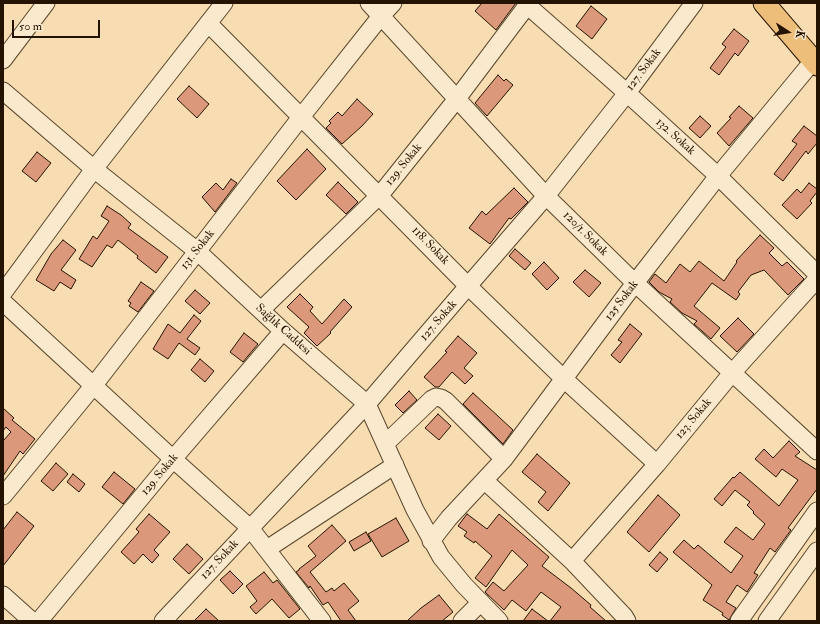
<!DOCTYPE html>
<meta charset="utf-8">
<style>
body{margin:0}
#map{position:relative;width:820px;height:624px;overflow:hidden;background:#f9ddb2;font-family:"IM FELL Double Pica",serif}
canvas{display:block}
.frame{position:absolute;inset:0;border:4px solid #241300;pointer-events:none}
.north{position:absolute;left:768px;top:12px;width:40px;height:40px;-webkit-text-stroke:3px #fbe9cd;paint-order:stroke;rotate:102deg;font-size:11px;font-weight:700;line-height:16px;text-align:center;color:#241300}
.north::after{content:'';display:block;margin:auto;width:14px;height:18px;background:#241300;clip-path:polygon(50% 0,100% 100%,50% 72%,0 100%)}
.scale{position:absolute;left:12px;top:20px;width:88px;height:18px;box-sizing:border-box;border:2px solid #241300;border-top:0;padding-left:5px;font-size:12px;line-height:14px;white-space:nowrap;color:#241300;-webkit-text-stroke:3px #fbe9cd;paint-order:stroke}
</style>
<div id="map">
<canvas width="820" height="624"></canvas>
<div class="frame"></div>
<div class="north">K</div>
<div class="scale">50 m</div>
</div>
<script>
const g = document.querySelector('canvas').getContext('2d');
g.lineJoin = 'round';
function fillPath(path, color) {
  g.fillStyle = color;
  g.fill(path, 'evenodd');
}
function toPath(rows) {
  const path = new Path2D();
  for (const r of rows) {
    path.moveTo(r[0], r[1]);
    for (let i = 2; i < r.length; i += 2) path.lineTo(r[i], r[i + 1]);
  }
  return path;
}
function trace(path, color, width, dash) {
  g.strokeStyle = color;
  g.lineWidth = width;
  g.lineCap = dash ? 'butt' : 'round';
  g.setLineDash(dash || []);
  g.stroke(path);
}
function drawText(font, color, halo, rows, align = 'center') {
  g.font = font + ' "IM FELL Double Pica",serif';
  g.lineWidth = 3;
  g.setLineDash([]);
  g.textBaseline = 'middle';
  g.strokeStyle = halo;
  g.fillStyle = color;
  for (const [text, x, y, turn = 0] of rows) {
    g.save();
    g.translate(x, y);
    g.rotate((+turn || 0) * Math.PI / 180);
    g.textAlign = isNaN(turn) ? turn : align;
    if (halo) g.strokeText(text, 0, 0);
    g.fillText(text, 0, 0);
    g.restore();
  }
}
const building = toPath([
 [482,3,516,3,496,30,475,11,482,3],
 [591,6,607,19,592,39,576,26,591,6],
 [734,29,749,41,738,56,735,53,719,75,710,68,726,47,722,44,734,29],
 [498,75,504,81,506,79,513,85,487,116,475,103,498,75],
 [189,86,209,104,197,118,177,99,189,86],
 [357,99,373,114,362,126,342,144,326,128,331,123,329,121,338,112,342,116,357,99],
 [739,106,753,118,729,146,717,133,731,118,729,117,739,106],
 [700,116,711,126,700,138,689,128,700,116],
 [804,126,817,136,817,143,808,154,806,151,783,181,774,174,797,144,792,141,804,126],
 [307,149,326,169,296,200,277,181,307,149],
 [37,152,51,163,36,182,22,171,37,152],
 [231,179,237,183,215,212,202,197,216,183,223,190,231,179],
 [338,182,358,202,346,214,326,195,338,182],
 [809,183,817,189,817,192,810,201,812,203,797,219,782,205,797,189,801,193,809,183],
 [514,188,528,202,511,219,509,218,490,244,469,228,482,211,486,215,514,188],
 [107,206,121,215,131,224,128,228,168,257,156,273,137,258,138,256,118,240,112,248,107,245,92,267,79,259,93,236,97,239,109,221,101,216,107,206],
 [760,235,774,248,769,253,782,266,787,262,804,279,788,295,764,270,751,275,738,292,740,294,736,300,712,283,694,306,720,328,711,339,694,324,697,321,682,313,670,302,672,299,659,292,649,282,655,274,666,283,680,264,690,272,699,261,724,281,737,262,736,261,760,235],
 [63,240,76,250,61,270,76,280,71,289,60,282,54,291,36,280,51,254,63,240],
 [515,249,531,263,525,270,509,256,515,249],
 [544,262,559,278,547,290,532,274,544,262],
 [585,270,601,283,589,297,573,282,585,270],
 [141,282,154,291,138,312,129,306,131,303,128,301,141,282],
 [195,290,210,303,200,314,185,301,195,290],
 [300,294,313,307,310,311,322,324,344,299,352,307,330,332,331,333,317,346,304,333,309,327,287,307,300,294],
 [194,315,201,321,187,339,200,348,195,355,179,343,168,359,153,349,168,324,180,333,194,315],
 [738,318,754,334,737,352,720,336,738,318],
 [630,324,642,334,620,363,611,355,622,342,618,340,630,324],
 [244,333,258,344,243,362,230,352,244,333],
 [458,336,477,353,464,368,473,376,465,384,452,372,439,387,435,387,424,377,447,352,445,351,458,336],
 [200,359,214,371,205,382,191,370,200,359],
 [409,391,417,400,403,413,395,405,409,391],
 [473,393,513,430,503,444,463,404,473,393],
 [3,408,14,418,12,420,35,439,23,454,20,451,3,476,3,441,11,432,6,427,3,431,3,408],
 [438,414,451,426,439,440,425,428,438,414],
 [789,441,800,452,795,456,817,470,817,489,788,528,791,530,775,552,770,548,754,573,758,575,747,592,737,585,726,602,736,608,729,620,722,615,723,613,703,600,712,585,673,552,684,540,694,549,698,545,731,573,743,556,724,542,736,527,753,540,765,524,753,513,754,512,747,505,750,502,735,490,722,506,714,499,733,477,734,478,740,472,779,506,798,480,782,469,776,477,755,459,764,449,773,458,789,441],
 [537,454,570,483,548,511,538,502,546,492,522,472,537,454],
 [56,463,68,474,53,491,41,481,56,463],
 [114,472,135,489,123,504,102,487,114,472],
 [73,474,85,484,79,492,67,482,73,474],
 [658,495,680,515,649,552,627,532,658,495],
 [17,512,34,526,3,566,3,530,17,512],
 [149,514,170,532,154,550,159,555,152,563,143,554,134,564,121,552,139,532,136,529,149,514],
 [467,514,487,529,499,514,549,557,542,566,571,588,591,605,590,607,606,621,550,621,561,607,541,592,526,611,512,600,504,610,485,592,493,582,504,591,528,565,512,550,486,587,475,578,492,556,475,541,474,543,464,536,467,532,458,526,467,514],
 [396,518,409,541,382,557,368,534,396,518],
 [332,525,346,541,310,572,326,592,332,588,334,591,344,583,359,601,348,610,356,621,341,621,328,602,323,605,310,586,309,588,296,572,299,570,299,569,316,556,308,546,332,525],
 [366,532,371,541,354,551,349,542,366,532],
 [187,544,203,559,189,574,173,559,187,544],
 [660,552,668,559,657,572,649,565,660,552],
 [230,571,243,584,233,594,220,580,230,571],
 [264,572,273,583,277,580,300,609,289,618,272,599,256,614,250,607,257,601,246,586,264,572],
 [439,595,453,612,442,621,407,621,421,608,439,595],
 [206,609,219,621,194,621,206,609],
 [532,609,548,621,523,621,532,609]
]);
fillPath(building, '#db987b');
trace(building, '#241300', 1);
const minor = toPath([
 [369,3,546,196,635,283,817,451],
 [527,5,627,93,718,176,817,274],
 [208,23,468,286,564,379,657,464],
 [3,60,46,3],
 [3,91,94,169,197,251,283,331,367,404,415,510,441,557,464,585,499,621],
 [3,293,94,169,224,3],
 [3,302,173,459,250,528,322,621],
 [261,310,380,195,456,100,529,3],
 [385,444,432,399,436,397,441,398,446,401,504,459],
 [485,481,572,561,624,616,627,621],
 [3,496,94,385,301,117,381,16,393,3],
 [431,541,449,518,504,459,635,283,718,176,813,61],
 [267,549,395,465],
 [572,561,657,464,732,373,817,279],
 [3,595,32,621],
 [39,621,173,459,283,331],
 [163,621,367,404,468,286,546,196,627,93,694,3],
 [462,621,481,602],
 [739,621,817,511],
 [767,621,817,551]
]);
const major = toPath([
 [764,3,817,65]
]);
trace(minor, '#59462c', 19);
trace(major, '#241300', 23);
trace(minor, '#fbe9cd', 17);
trace(major, '#ecbe79', 21);
drawText('12px', '#241300', '#fbe9cd', [
 ["127. Sokak",644,70,-53],
 ["132. Sokak",675,137,42],
 ["129. Sokak",404,165,-51],
 ["120/1. Sokak",585,234,45],
 ["118. Sokak",430,246,46],
 ["131. Sokak",198,250,-52],
 ["125 Sokak",622,301,-53],
 ["127. Sokak",439,321,-49],
 ["Sağlık Caddesi",283,330,42],
 ["123. Sokak",694,419,-50],
 ["129. Sokak",160,475,-50],
 ["127. Sokak",220,560,-47]
]);
</script>
